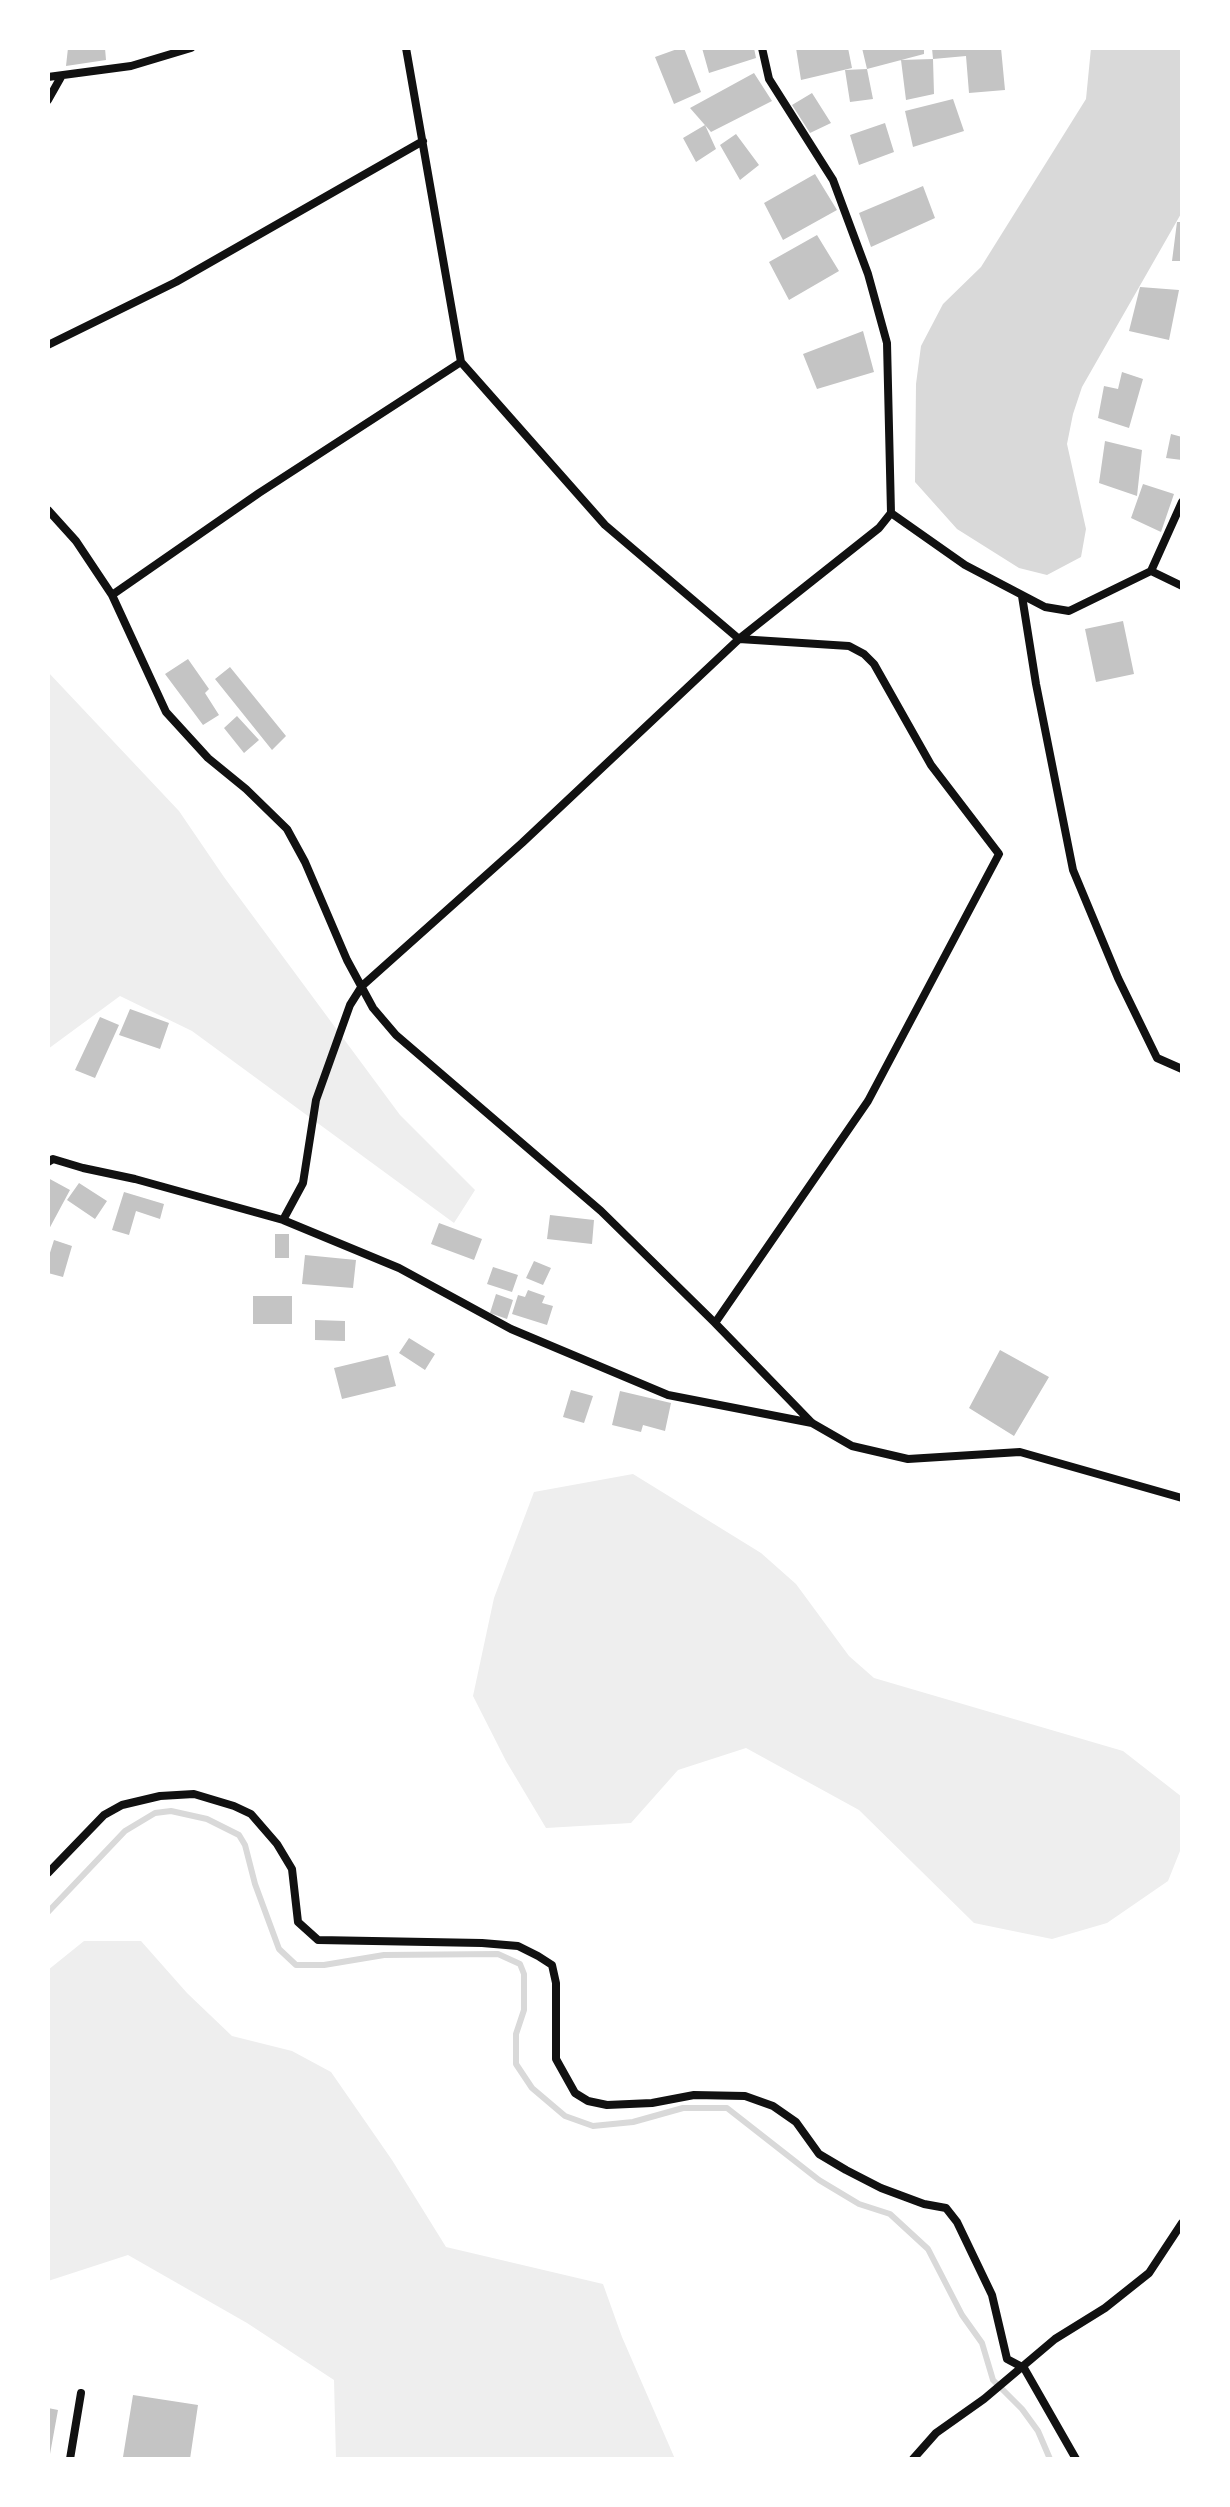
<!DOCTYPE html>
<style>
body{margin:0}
#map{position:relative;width:1230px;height:2507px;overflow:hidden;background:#fff;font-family:Overpass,sans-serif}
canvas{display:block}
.frame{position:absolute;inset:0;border:50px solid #fff;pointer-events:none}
</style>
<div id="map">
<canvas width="1230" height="2507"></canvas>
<div class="frame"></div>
</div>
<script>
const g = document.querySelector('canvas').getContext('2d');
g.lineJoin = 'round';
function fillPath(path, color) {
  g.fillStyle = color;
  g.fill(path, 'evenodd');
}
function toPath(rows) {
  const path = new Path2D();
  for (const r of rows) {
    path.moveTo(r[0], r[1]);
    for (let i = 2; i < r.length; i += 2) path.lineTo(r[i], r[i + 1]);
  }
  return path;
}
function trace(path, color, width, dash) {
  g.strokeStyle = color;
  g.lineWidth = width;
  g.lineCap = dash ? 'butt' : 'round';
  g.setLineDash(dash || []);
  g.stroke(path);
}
fillPath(toPath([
 [48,672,179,811,224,877,400,1115,475,1190,454,1223,192,1031,120,996,48,1049],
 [633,1474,761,1553,796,1584,849,1656,874,1678,1123,1751,1182,1797,1182,1846,1168,1881,1107,1923,1052,1939,974,1923,859,1810,746,1748,678,1770,631,1823,546,1828,506,1761,473,1696,494,1598,534,1492],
 [84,1941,141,1941,187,1993,232,2036,292,2051,331,2072,392,2160,446,2247,603,2284,622,2337,675,2459,336,2459,334,2380,247,2323,128,2255,48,2281,48,1970]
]), '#eee');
fillPath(toPath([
 [1091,48,1182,48,1182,212,1082,387,1073,414,1067,444,1086,529,1081,557,1047,575,1019,568,957,529,915,482,916,384,921,346,943,304,981,267,1086,99]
]), '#d9d9d9');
trace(toPath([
 [48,1912,125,1831,155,1813,171,1811,207,1819,239,1835,245,1845,255,1884,279,1949,296,1965,324,1965,384,1955,498,1954,520,1964,524,1974,524,2010,516,2034,516,2064,532,2088,565,2116,593,2126,633,2122,683,2108,727,2108,819,2180,859,2204,890,2214,928,2249,962,2315,982,2343,993,2380,1022,2409,1038,2431,1050,2459]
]), '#d9d9d9', 6);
fillPath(toPath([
 [68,48,105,48,106,60,66,66],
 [680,48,684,48,701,92,674,104,655,57],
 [702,48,754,48,756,58,709,73],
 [796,48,848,48,852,68,801,80],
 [862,48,924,48,924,54,867,69],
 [932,48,1001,48,1005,90,969,93,966,56,933,59],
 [933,59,934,94,906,100,901,60],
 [867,69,873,99,850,102,845,70],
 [754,73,772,101,711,132,690,108],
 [812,93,831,123,810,133,792,105],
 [953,99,964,131,913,147,905,111],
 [885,123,894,152,859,165,850,135],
 [705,125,716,149,696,162,683,138],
 [736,134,759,165,740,180,720,145],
 [815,174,837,210,783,240,764,203],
 [923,186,935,218,871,247,859,213],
 [1177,222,1182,222,1182,261,1172,261],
 [817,235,839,271,789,300,769,262],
 [1140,287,1179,290,1169,340,1129,331],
 [863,331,874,372,817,389,803,354],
 [1122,372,1143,379,1129,428,1098,418,1104,386,1118,389],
 [1171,434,1182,437,1182,460,1166,458],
 [1105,441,1142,450,1137,496,1099,483],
 [1143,484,1174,494,1161,532,1131,518],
 [1123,621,1134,674,1096,682,1085,629],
 [188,659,209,689,205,693,219,715,203,725,165,674],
 [230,667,286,736,272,750,215,679],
 [237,716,259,740,244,753,224,728],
 [130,1009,169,1023,160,1049,119,1035],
 [100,1017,119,1025,95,1078,75,1070],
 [48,1178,70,1190,48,1231],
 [79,1183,107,1201,95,1219,67,1200],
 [124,1192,164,1204,160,1219,136,1211,129,1235,112,1230],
 [550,1215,594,1220,592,1244,547,1239],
 [439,1223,482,1239,474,1260,431,1244],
 [275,1234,289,1234,289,1258,275,1258],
 [54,1240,72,1246,63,1277,48,1273,48,1259],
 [305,1255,356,1260,353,1288,302,1284],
 [534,1261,551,1268,543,1285,526,1278],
 [493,1267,518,1275,512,1292,487,1284],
 [528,1290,545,1296,542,1303,553,1306,547,1325,512,1314,518,1295,525,1297],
 [496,1294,513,1300,507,1319,490,1313],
 [253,1296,292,1296,292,1324,253,1324],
 [315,1320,345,1321,345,1341,315,1340],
 [409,1338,435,1354,425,1370,399,1353],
 [1000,1350,1049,1377,1014,1436,969,1408],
 [388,1355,396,1386,342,1399,334,1368],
 [571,1390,593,1396,584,1423,563,1417],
 [620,1391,671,1403,665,1431,643,1425,641,1432,612,1425],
 [133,2395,198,2405,190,2459,123,2457],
 [48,2408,58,2410,50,2454,48,2454]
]), '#c4c4c4');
trace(toPath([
 [406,48,461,362,605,525,739,639,849,646,864,654,874,664,931,765,999,854,868,1101,715,1323],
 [48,77,131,66,191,48],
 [48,100,61,77],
 [48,345,176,282,423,141],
 [48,510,76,541,112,595,166,712,208,758,246,789,287,829,305,862,347,960,373,1008,396,1035,601,1211,715,1323,812,1423,852,1446,908,1459,1020,1452,1182,1498],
 [891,513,965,565,1045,607,1069,611,1151,571,1182,502],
 [1151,571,1182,586],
 [112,595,259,493,461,362],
 [1022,596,1036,684,1073,870,1118,978,1157,1058,1182,1069],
 [48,1162,53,1159,83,1168,135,1179,283,1220,399,1268,511,1329,668,1395,812,1423],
 [283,1220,303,1183,316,1100,350,1005,362,986,522,843,739,639,879,528,891,513,887,343,868,274,833,180,769,79,762,48],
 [48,1873,104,1815,122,1805,160,1796,194,1794,234,1806,251,1814,277,1844,292,1869,298,1922,318,1940,482,1943,518,1946,538,1956,552,1965,556,1983,556,2059,575,2093,588,2101,607,2105,652,2103,694,2095,745,2096,773,2106,796,2122,819,2154,846,2170,881,2188,924,2204,946,2208,957,2222,992,2295,1007,2359,1024,2368,1076,2459],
 [70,2459,81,2393],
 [913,2459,936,2433,984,2399,1055,2339,1105,2308,1149,2273,1182,2223]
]), '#111', 8);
</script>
